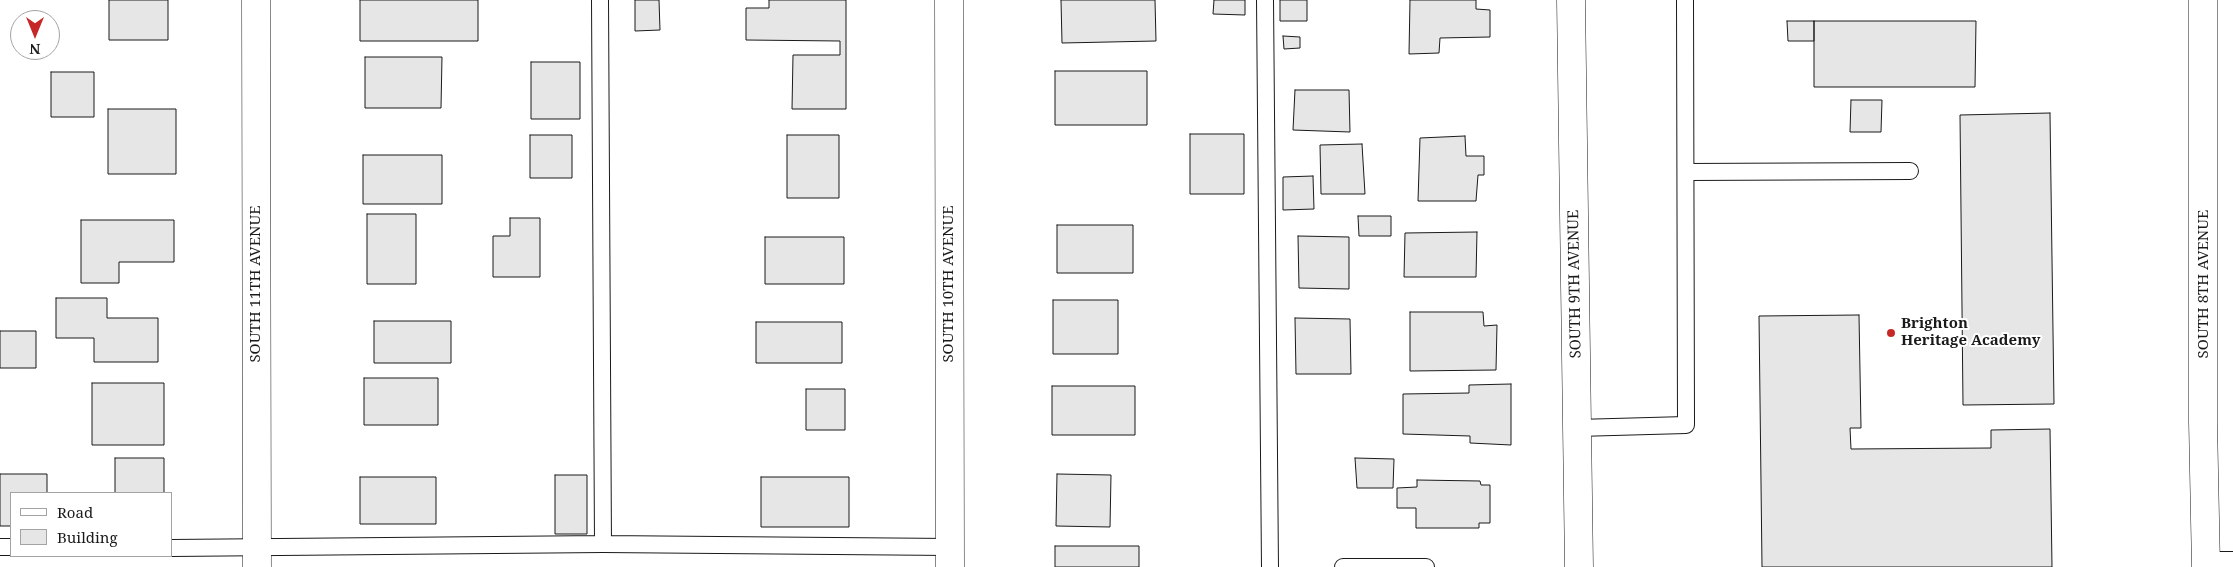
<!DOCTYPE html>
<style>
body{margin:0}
#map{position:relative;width:2233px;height:567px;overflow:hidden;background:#fff;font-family:"Noto Serif",serif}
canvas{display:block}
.legend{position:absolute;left:10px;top:492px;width:162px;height:65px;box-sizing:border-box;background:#fff;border:1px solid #a3a3a3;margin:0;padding:6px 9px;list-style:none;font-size:15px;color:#1a1a1a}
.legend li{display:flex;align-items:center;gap:10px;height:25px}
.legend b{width:25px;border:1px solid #a3a3a3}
.north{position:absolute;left:10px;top:10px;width:50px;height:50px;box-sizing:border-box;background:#fff;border:1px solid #a3a3a3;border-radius:50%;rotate:180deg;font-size:14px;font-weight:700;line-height:20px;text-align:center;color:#1a1a1a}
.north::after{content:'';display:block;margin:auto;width:18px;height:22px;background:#c62828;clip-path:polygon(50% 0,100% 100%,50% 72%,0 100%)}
</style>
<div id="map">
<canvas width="2233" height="567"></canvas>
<ul class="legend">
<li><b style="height:6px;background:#fff"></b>Road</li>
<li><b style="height:14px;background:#e6e6e6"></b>Building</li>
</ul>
<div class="north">N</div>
</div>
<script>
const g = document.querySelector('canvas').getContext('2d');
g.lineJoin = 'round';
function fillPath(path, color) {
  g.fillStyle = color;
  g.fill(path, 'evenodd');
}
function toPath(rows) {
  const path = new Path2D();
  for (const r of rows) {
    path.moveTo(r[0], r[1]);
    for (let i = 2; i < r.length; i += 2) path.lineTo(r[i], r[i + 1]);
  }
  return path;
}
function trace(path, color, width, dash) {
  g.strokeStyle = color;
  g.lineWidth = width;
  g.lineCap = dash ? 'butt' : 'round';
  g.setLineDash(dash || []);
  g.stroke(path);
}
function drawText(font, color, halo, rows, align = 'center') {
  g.font = font + ' "Noto Serif",serif';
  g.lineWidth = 4;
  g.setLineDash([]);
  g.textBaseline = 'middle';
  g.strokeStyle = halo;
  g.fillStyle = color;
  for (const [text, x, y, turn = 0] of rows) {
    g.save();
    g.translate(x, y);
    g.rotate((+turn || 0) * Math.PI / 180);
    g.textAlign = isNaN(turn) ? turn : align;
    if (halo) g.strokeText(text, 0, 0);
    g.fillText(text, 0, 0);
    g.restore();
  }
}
const building = toPath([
 [109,0,168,0,168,40,109,40,109,0],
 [360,0,478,0,478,41,360,41,360,0],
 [635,0,659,0,660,30,635,31,635,0],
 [769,0,846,0,846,109,792,109,793,55,840,55,840,41,746,40,746,8,769,8,769,0],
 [1061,0,1155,0,1156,41,1062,43,1061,0],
 [1214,0,1245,0,1245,15,1213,14,1214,0],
 [1280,0,1307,0,1307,21,1280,21,1280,0],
 [1410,0,1476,0,1476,9,1490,10,1490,37,1440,38,1439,53,1409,54,1410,0],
 [1787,21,1814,21,1814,41,1788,41,1787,21],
 [1814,21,1976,21,1975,87,1814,87,1814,21],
 [1283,36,1300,37,1300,48,1284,49,1283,36],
 [365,57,442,57,441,108,365,108,365,57],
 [531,62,580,62,580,119,531,119,531,62],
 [1055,71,1147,71,1147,125,1055,125,1055,71],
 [51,72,94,72,94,117,51,117,51,72],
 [1295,90,1349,90,1350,132,1293,130,1295,90],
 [1851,100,1882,100,1881,132,1850,132,1851,100],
 [108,109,176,109,176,174,108,174,108,109],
 [2050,113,2054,404,1963,405,1960,115,2050,113],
 [1190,134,1244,134,1244,194,1190,194,1190,134],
 [530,135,572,135,572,178,530,178,530,135],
 [787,135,839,135,839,198,787,198,787,135],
 [1465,136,1466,156,1484,156,1484,175,1478,175,1476,201,1418,201,1420,138,1465,136],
 [1362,144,1365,194,1321,194,1320,145,1362,144],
 [363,155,442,155,442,204,363,204,363,155],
 [1313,176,1314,209,1283,210,1283,177,1313,176],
 [367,214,416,214,416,284,367,284,367,214],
 [1358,216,1391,216,1391,236,1359,236,1358,216],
 [510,218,540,218,540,277,493,277,493,236,510,236,510,218],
 [81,220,174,220,174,262,119,262,119,283,81,283,81,220],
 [1057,225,1133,225,1133,273,1057,273,1057,225],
 [1477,232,1476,277,1404,277,1405,233,1477,232],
 [1298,236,1349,237,1349,289,1299,288,1298,236],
 [765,237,844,237,844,284,765,284,765,237],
 [56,298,107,298,107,318,158,318,158,362,94,362,94,338,56,338,56,298],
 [1053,300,1118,300,1118,354,1053,354,1053,300],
 [1410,312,1483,312,1484,326,1497,325,1496,370,1410,371,1410,312],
 [1859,315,1861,428,1850,428,1851,449,1991,448,1991,430,2050,429,2052,567,1762,567,1759,316,1859,315],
 [1295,318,1350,319,1351,374,1296,374,1295,318],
 [374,321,451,321,451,363,374,363,374,321],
 [756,322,842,322,842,363,756,363,756,322],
 [0,331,36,331,36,368,0,368,0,331],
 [364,378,438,378,438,425,364,425,364,378],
 [92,383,164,383,164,445,92,445,92,383],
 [1511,384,1511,445,1470,443,1470,436,1403,434,1403,394,1469,393,1469,385,1511,384],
 [1052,386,1135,386,1135,435,1052,435,1052,386],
 [806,389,845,389,845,430,806,430,806,389],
 [115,458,164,458,164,493,115,493,115,458],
 [1355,458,1394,459,1393,488,1357,488,1355,458],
 [0,474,47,474,47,493,11,493,11,526,0,526,0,474],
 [1057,474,1111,475,1110,527,1056,526,1057,474],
 [555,475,587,475,587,534,555,534,555,475],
 [360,477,436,477,436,524,360,524,360,477],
 [761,477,849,477,849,527,761,527,761,477],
 [1417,480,1480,481,1481,485,1490,485,1490,523,1479,523,1479,528,1416,528,1416,508,1397,508,1397,488,1417,487,1417,480],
 [1055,546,1139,546,1139,567,1055,567,1055,546]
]);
fillPath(building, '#e6e6e6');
trace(building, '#1a1a1a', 1);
const lane = toPath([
 [600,0,603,544],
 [1265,0,1270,567],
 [1687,172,1910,171],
 [1577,428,1686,425,1685,0],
 [0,547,11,547],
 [171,548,603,544,950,547],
 [2206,560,2233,560],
 [1343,567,1426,567]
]);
const street = toPath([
 [256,0,257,567],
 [949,0,950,567],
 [1571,0,1579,567]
]);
const secondary = toPath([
 [2203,0,2203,422,2206,567]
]);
trace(lane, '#1a1a1a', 18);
trace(street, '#1a1a1a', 29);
trace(secondary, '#1a1a1a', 29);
trace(lane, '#fff', 16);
trace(street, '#fff', 28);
trace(secondary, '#fff', 28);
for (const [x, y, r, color] of [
 [1891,333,5,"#c62828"]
]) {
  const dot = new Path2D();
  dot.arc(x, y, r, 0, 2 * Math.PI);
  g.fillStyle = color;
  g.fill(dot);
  trace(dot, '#fff', 2);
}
drawText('15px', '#1a1a1a', '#fff', [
 ["SOUTH 11TH AVENUE",256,284,-90],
 ["SOUTH 10TH AVENUE",949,284,-90],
 ["SOUTH 9TH AVENUE",1575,284,-91],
 ["SOUTH 8TH AVENUE",2204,284,-90]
]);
drawText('bold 15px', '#1a1a1a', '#fff', [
 ["Brighton",1901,324],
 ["Heritage Academy",1901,341]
], 'left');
</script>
